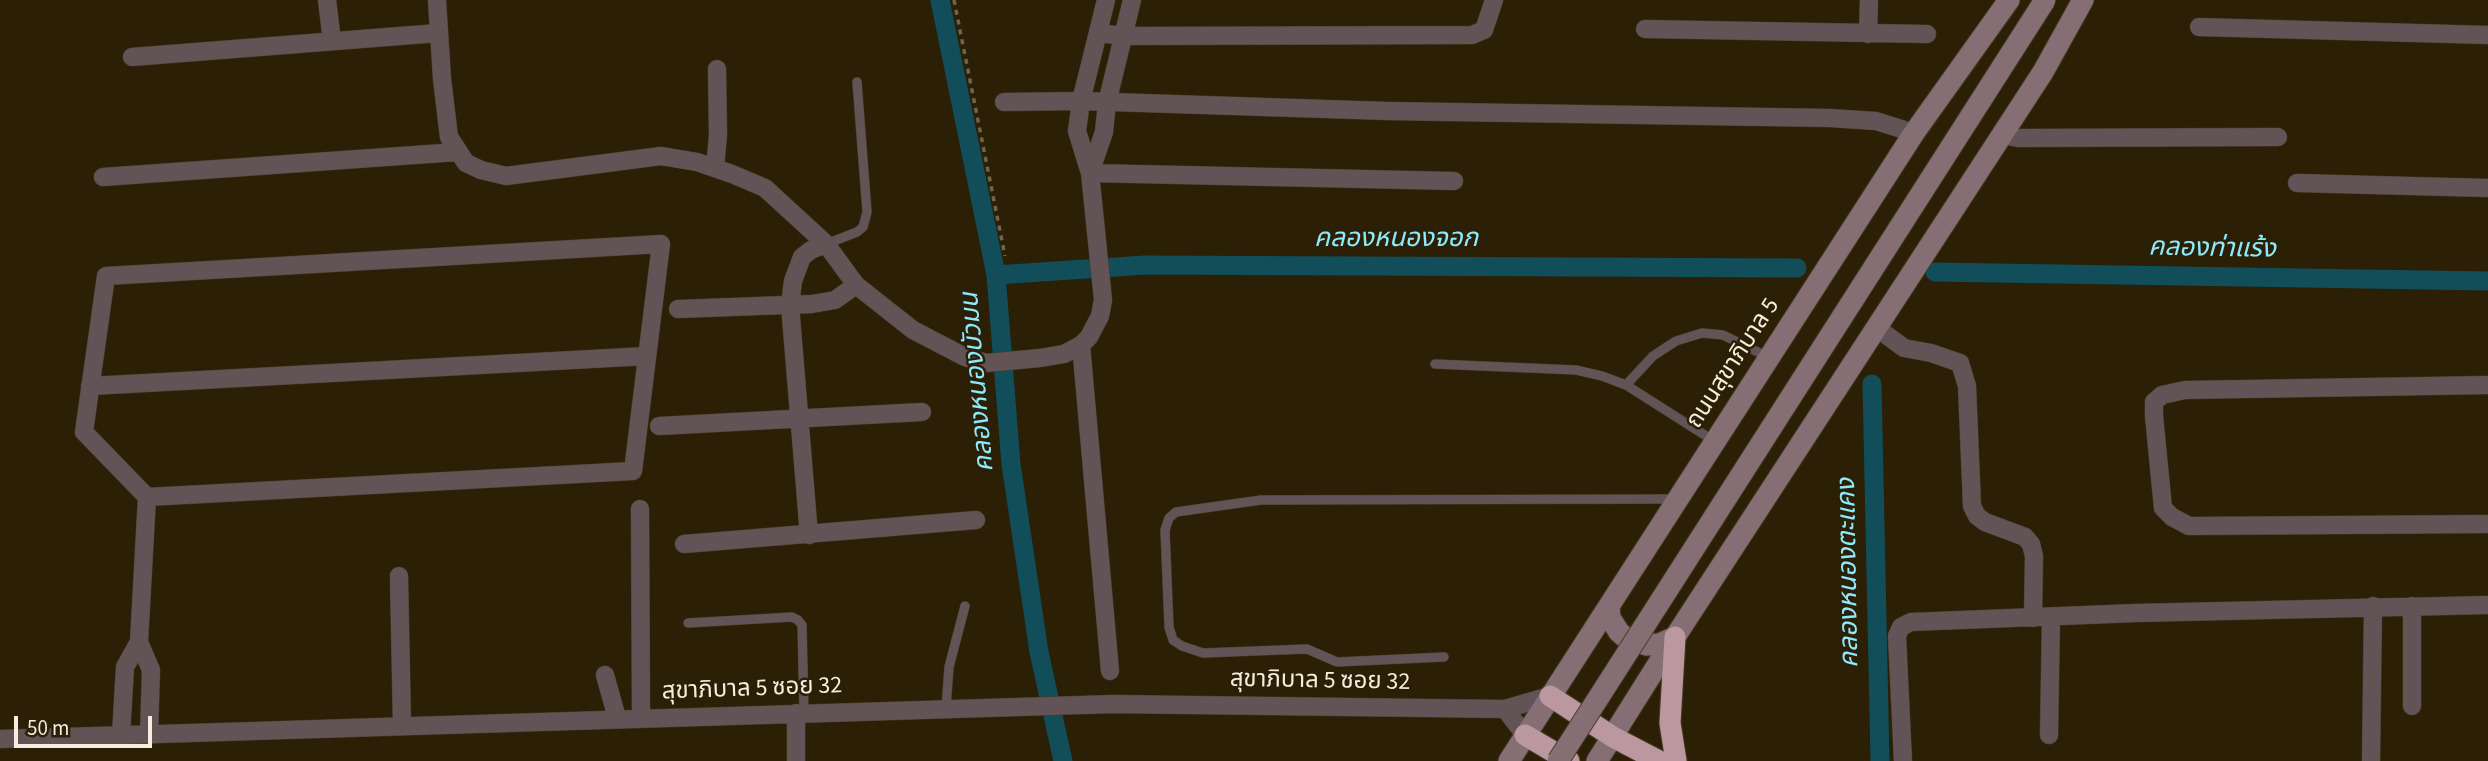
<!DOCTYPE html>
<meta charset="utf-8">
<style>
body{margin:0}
#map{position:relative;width:2488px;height:761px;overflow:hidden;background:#2b1f06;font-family:"Source Sans 3",sans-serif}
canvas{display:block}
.scale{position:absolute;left:14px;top:716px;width:138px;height:32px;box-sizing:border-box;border:4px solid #f5edde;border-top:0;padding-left:9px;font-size:21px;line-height:24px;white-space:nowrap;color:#f5edde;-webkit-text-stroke:5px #2b1f06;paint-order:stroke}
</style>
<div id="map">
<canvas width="2488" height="761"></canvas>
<div class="scale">50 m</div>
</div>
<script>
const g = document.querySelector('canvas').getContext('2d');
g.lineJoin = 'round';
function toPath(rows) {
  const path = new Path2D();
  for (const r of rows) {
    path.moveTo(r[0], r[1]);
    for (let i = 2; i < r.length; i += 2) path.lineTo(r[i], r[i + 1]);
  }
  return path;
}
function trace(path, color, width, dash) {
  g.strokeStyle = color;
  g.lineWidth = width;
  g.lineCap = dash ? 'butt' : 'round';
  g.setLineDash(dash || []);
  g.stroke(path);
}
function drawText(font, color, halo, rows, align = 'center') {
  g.font = font + ' "Source Sans 3","Noto Sans Thai",sans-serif';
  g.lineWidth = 5;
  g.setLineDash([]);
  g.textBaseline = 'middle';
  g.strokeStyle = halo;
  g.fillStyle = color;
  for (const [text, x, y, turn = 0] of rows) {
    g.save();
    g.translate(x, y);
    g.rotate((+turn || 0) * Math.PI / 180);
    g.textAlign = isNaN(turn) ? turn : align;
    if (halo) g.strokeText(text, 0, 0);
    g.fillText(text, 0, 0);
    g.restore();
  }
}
trace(toPath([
 [940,0,996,275,1011,464,1039,652,1063,761],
 [1935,272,2488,281],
 [996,275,1145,265,1797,268],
 [1872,384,1880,761]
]), '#114e59', 19);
const service = toPath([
 [826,244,857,232,863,227,867,212,857,82],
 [1435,364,1576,370,1602,376,1626,385,1714,441],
 [1626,385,1653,356,1676,341,1702,333,1723,335,1768,357],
 [688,623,792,617,798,620,802,625,804,712],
 [1444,657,1337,662,1307,649,1203,653,1182,646,1173,640,1169,627,1165,530,1169,518,1176,512,1261,500,1677,499],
 [946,708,949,667,965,606]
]);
const minor = toPath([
 [327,0,332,41],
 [437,0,442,79,449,137,466,163,481,170,506,176,661,156,697,162,732,174,765,188,826,244,856,285,913,330,965,357,986,363,1040,358,1064,354,1081,345,1089,337,1100,316,1103,300,1090,173,1077,131,1081,101,1106,0],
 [2199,27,2488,35],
 [1645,29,1927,34],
 [1098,33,1123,36,1472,35,1484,30,1494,0],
 [1868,34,1869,0],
 [132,57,438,33],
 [1004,102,1081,101,1387,111,1830,118,1876,121,1914,133],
 [2002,135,2018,138,2278,137],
 [715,168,718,135,717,69],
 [1090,173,1454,181],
 [1090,173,1104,132,1107,103,1132,0],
 [103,177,457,152],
 [2297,183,2488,188],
 [678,309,812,304,835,300,856,285],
 [1877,328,1904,348,1931,353,1960,363,1967,386,1972,506,1977,516,1985,522,2025,537,2031,544,2034,556,2033,618],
 [1081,345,1110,671],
 [2488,385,2185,390,2162,395,2154,402,2154,416,2163,508,2172,517,2189,526,2488,524],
 [90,386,647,356],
 [659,426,922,412],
 [640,509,641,718],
 [809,535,790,305,793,281,802,257,811,250,826,244],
 [684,544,976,520],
 [399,576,402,726],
 [2412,606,2412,706],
 [139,642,147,497,84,432,106,276,661,244,633,471,147,497],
 [605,675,617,718],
 [1505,709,1525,735],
 [121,735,125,667,139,642,151,670,149,735],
 [2049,735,2051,617],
 [0,739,1113,704,1505,709,1550,696],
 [796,761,796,713],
 [1903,761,1897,636,1901,627,1911,622,2136,613,2488,605],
 [2371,761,2373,606]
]);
const secondary = toPath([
 [1609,606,1610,618,1619,632,1628,640,1647,645,1659,644,1675,637],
 [1509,761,1914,133,2009,0],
 [1597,761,1675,637,2043,72,2083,0]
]);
const motorway = toPath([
 [1675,637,1670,723,1676,761],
 [1550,696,1613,737,1659,761],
 [1525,735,1569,761]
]);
trace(service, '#473c24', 10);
trace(minor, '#473c24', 19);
trace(secondary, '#473c24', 23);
trace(motorway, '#473c24', 23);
trace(toPath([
 [954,0,1005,256]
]), '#6f654f', 3.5, [5, 5]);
trace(service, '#615356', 9);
trace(minor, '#615356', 18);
trace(secondary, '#856f74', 21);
trace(motorway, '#bb98a0', 21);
const secondaryBridge = toPath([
 [1558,761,2045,0]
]);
trace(secondaryBridge, '#473c24', 23, []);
trace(secondaryBridge, '#856f74', 21);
drawText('24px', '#f5edde', '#2b1f06', [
 ["ถนนสุขาภิบาล 5",1734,364,-57],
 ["สุขาภิบาล 5 ซอย 32",1320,682,1],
 ["สุขาภิบาล 5 ซอย 32",752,690,-2]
]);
drawText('italic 26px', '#8deafd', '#2b1f06', [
 ["คลองหนองจอก",1396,240],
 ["คลองท่าแร้ง",2212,250,1],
 ["คลองหนองบัวมน",979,382,-95],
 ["คลองหนองตะแคง",1850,573,-91]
]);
</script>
